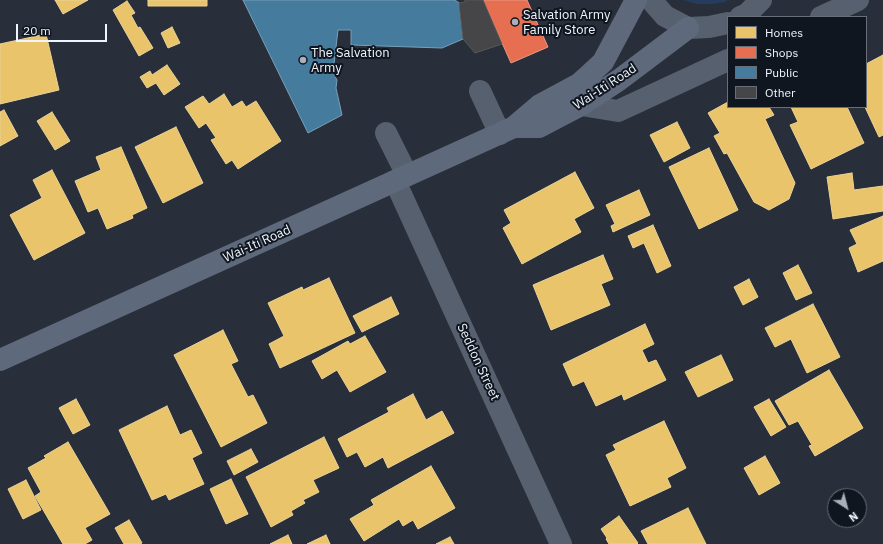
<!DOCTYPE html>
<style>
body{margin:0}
#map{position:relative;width:883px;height:544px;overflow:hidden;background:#282f3a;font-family:"IBM Plex Sans",sans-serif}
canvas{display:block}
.legend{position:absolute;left:727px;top:16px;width:140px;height:92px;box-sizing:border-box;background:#10161f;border:1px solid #696f78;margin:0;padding:5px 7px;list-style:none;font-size:12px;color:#eff5fd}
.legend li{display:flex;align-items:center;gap:8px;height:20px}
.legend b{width:20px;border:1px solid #696f78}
.north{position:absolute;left:827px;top:488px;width:40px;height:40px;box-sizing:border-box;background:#10161f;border:1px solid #696f78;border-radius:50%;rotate:144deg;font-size:11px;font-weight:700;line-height:16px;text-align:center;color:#eff5fd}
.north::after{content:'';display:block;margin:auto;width:14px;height:18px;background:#a9b0b9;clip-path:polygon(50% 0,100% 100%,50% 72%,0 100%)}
.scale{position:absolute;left:16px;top:24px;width:91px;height:18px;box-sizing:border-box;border:2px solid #eff5fd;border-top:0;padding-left:5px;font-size:12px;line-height:14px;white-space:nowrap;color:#eff5fd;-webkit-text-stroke:3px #10161f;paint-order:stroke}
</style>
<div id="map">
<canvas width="883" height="544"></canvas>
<ul class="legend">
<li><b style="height:11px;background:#e9c46a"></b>Homes</li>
<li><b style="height:11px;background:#e76f51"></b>Shops</li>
<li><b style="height:11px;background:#457b9d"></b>Public</li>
<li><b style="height:11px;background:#464648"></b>Other</li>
</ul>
<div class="north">N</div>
<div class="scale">20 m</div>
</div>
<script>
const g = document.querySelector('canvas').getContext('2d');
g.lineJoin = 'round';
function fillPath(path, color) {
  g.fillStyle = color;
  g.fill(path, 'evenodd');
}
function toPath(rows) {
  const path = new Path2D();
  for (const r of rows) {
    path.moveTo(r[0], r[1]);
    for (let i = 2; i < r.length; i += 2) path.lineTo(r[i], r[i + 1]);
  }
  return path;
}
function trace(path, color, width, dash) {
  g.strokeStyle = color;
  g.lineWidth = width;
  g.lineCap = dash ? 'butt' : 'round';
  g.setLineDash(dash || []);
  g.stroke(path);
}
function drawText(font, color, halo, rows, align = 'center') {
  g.font = font + ' "IBM Plex Sans",sans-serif';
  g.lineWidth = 4;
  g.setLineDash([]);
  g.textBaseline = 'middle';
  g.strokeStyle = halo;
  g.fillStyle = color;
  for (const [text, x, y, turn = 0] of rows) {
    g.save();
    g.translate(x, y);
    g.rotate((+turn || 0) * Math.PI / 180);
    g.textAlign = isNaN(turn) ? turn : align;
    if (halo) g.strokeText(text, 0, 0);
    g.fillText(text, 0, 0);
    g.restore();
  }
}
fillPath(toPath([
 [683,0,728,0,725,2,712,4,697,4]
]), '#253c5e');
const homes = toPath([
 [55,0,88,0,63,14,55,0],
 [148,0,207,0,207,6,148,6,148,0],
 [127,1,135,13,131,15,138,28,140,27,153,48,139,56,113,10,127,1],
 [172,27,180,43,168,48,161,33,172,27],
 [46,34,59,90,0,104,0,44,46,34],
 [883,55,883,135,879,137,865,107,866,107,866,64,883,55],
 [167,65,180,84,164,95,156,83,147,88,140,77,150,71,152,75,167,65],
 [224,94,232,107,242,101,246,107,256,101,281,141,238,169,232,160,226,164,211,140,216,138,206,123,199,128,185,107,203,96,209,104,224,94],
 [728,102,728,107,769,107,774,115,765,119,795,183,789,199,769,210,754,202,727,153,724,154,714,136,720,133,708,113,728,102],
 [791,107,847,107,864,143,811,169,790,125,798,122,791,107],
 [4,110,18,136,0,146,0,112,4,110],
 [52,112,70,141,55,150,37,121,52,112],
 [677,122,690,148,664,162,650,135,677,122],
 [176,127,203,183,163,203,135,147,176,127],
 [121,147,147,208,132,215,133,218,107,229,98,208,88,212,75,181,101,170,96,157,121,147],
 [709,148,738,210,699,229,669,167,709,148],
 [52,170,85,233,34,260,10,215,42,198,33,180,52,170],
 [575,172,594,208,574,219,581,232,522,264,503,228,511,223,504,210,575,172],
 [852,173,854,190,883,186,883,211,833,219,827,177,852,173],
 [639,190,650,215,613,232,611,226,615,224,606,205,639,190],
 [883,216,883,261,858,272,849,248,857,244,850,230,883,216],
 [653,225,671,266,657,273,644,243,633,248,628,236,653,225],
 [603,255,613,279,601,284,610,305,551,330,533,285,603,255],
 [798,265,812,293,796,300,783,273,798,265],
 [329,278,355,333,280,368,269,344,284,336,268,303,302,287,303,290,329,278],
 [749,279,758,297,743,305,734,287,749,279],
 [391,297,399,314,362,332,353,316,391,297],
 [813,304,840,357,807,373,791,339,775,347,765,328,813,304],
 [645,324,654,344,642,350,648,363,656,360,666,380,624,400,622,394,596,406,584,381,573,386,563,364,645,324],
 [223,330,238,361,231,364,248,397,253,395,267,423,221,447,174,355,223,330],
 [365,336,386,372,350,392,337,370,322,379,312,361,348,341,350,344,365,336],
 [721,355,733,380,698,397,685,372,721,355],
 [829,370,863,428,815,456,809,446,812,445,798,421,789,425,775,401,829,370],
 [413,394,426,420,442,411,454,433,388,468,383,457,365,467,357,452,347,457,338,439,389,412,387,408,413,394],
 [76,399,90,425,73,434,59,408,76,399],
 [769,399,786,427,771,436,754,407,769,399],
 [167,406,180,435,191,430,202,453,192,458,204,484,169,500,166,494,152,500,119,430,167,406],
 [664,421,686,468,667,478,671,487,630,506,606,455,616,450,613,445,664,421],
 [324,437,339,468,313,480,319,492,303,500,305,503,291,511,293,515,271,527,246,477,324,437],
 [68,442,110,514,85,528,92,540,85,544,63,544,35,496,41,492,28,468,46,458,44,456,68,442],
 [251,449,258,462,234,475,227,461,251,449],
 [765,456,780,483,759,495,744,468,765,456],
 [431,466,455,508,418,529,413,520,403,526,399,519,364,541,350,519,374,505,371,500,431,466],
 [231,479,248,514,226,524,210,489,231,479],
 [26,480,41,510,23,519,8,489,26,480],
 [688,508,706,544,648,544,641,531,688,508],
 [619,516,638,543,637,544,609,544,606,539,607,538,601,529,619,516],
 [129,520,142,543,140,544,124,544,115,528,129,520],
 [288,535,292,544,270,544,288,535],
 [326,535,330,544,307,544,326,535],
 [450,537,454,544,436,544,450,537]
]);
fillPath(homes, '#e9c46a');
trace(homes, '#ebd396', 1);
const shops = toPath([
 [483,0,527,0,548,47,511,63,483,0]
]);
fillPath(shops, '#e76f51');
trace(shops, '#e99785', 1);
const public = toPath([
 [243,0,455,0,459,3,463,39,442,48,351,45,351,30,338,30,333,73,337,80,336,88,342,115,308,133,243,0]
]);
fillPath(public, '#457b9d');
trace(public, '#78a0ba', 1);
const building = toPath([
 [465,0,483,0,502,44,475,53,463,39,459,3,465,2,465,0]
]);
fillPath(building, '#464648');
trace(building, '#575758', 1);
trace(toPath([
 [651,0,665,16,688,28,709,27,728,23],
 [740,17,747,14,761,0],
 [821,17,858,0],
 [480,91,500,134],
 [581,105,618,111,728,60],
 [386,133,407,175],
 [395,181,561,544]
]), '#57606e', 22);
trace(toPath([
 [514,127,539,127,581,105,619,80,688,28],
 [0,360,514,127,540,105,579,84,603,62,636,0]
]), '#5e697b', 22);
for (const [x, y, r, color] of [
 [515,22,4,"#a9b0b9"],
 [303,60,4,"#a9b0b9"]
]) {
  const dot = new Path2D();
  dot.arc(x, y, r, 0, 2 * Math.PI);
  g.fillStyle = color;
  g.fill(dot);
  trace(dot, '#10161f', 1.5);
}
drawText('13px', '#eff5fd', '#10161f', [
 ["Salvation Army",523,15],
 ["Family Store",523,30],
 ["The Salvation",311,53],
 ["Army",311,68]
], 'left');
drawText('13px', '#eff5fd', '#10161f', [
 ["Wai-Iti Road",605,87,-33],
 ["Wai-Iti Road",257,244,-24],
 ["Seddon Street",478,362,65]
]);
</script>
